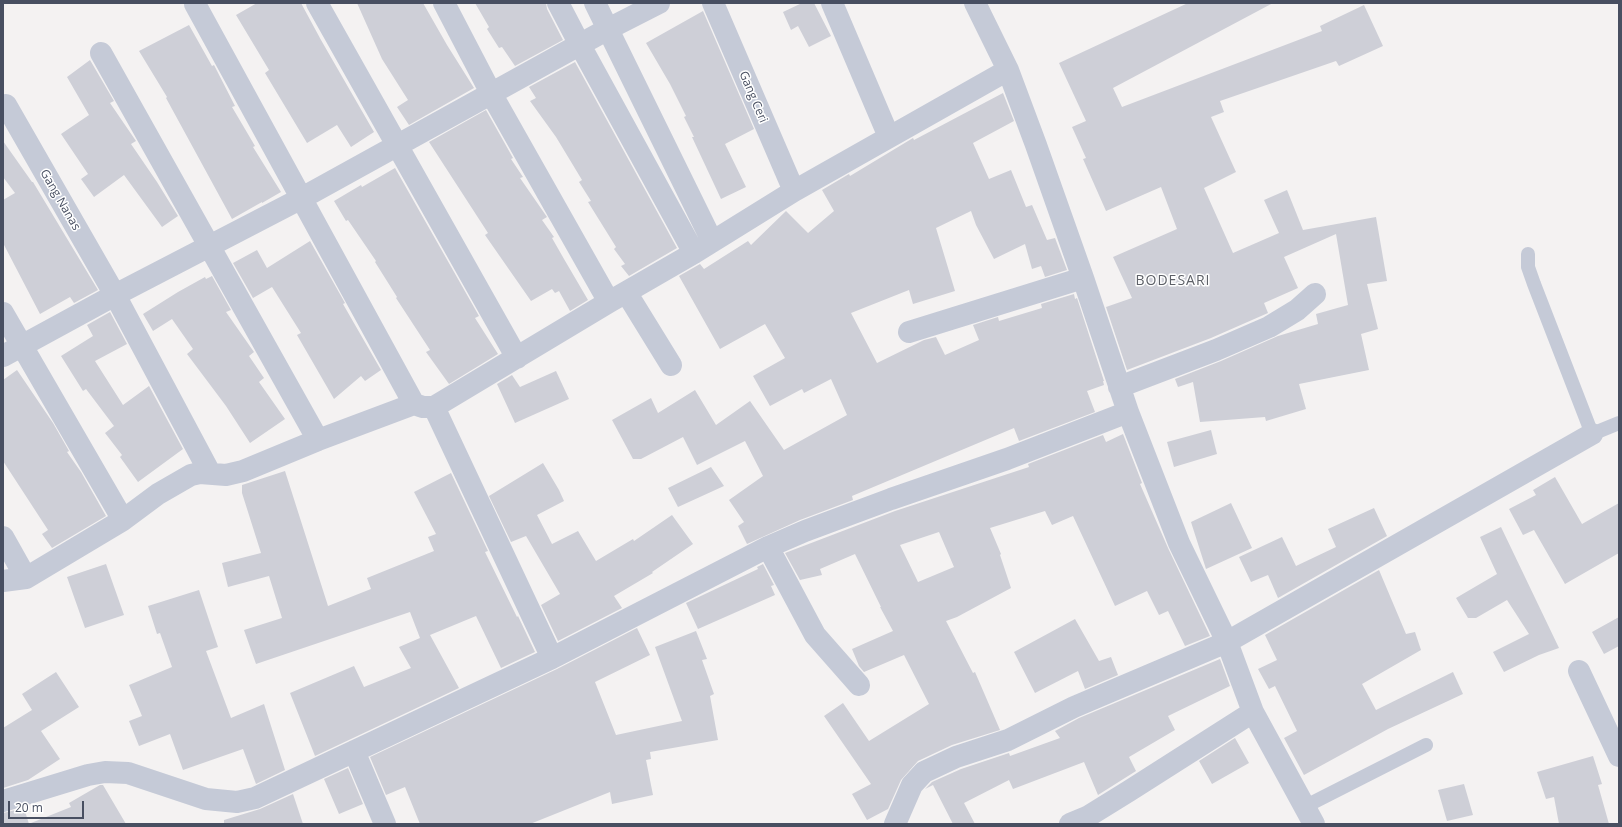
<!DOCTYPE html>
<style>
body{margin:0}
#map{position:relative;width:1622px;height:827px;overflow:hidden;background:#f4f2f2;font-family:"Open Sans",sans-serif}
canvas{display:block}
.frame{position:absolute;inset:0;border:4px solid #484f61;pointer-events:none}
.scale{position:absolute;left:8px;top:801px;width:76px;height:18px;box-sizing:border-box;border:2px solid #484f61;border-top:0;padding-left:5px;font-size:12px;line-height:14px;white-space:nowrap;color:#484f61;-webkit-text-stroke:3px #fff;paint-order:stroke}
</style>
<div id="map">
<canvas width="1622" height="827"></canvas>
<div class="frame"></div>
<div class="scale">20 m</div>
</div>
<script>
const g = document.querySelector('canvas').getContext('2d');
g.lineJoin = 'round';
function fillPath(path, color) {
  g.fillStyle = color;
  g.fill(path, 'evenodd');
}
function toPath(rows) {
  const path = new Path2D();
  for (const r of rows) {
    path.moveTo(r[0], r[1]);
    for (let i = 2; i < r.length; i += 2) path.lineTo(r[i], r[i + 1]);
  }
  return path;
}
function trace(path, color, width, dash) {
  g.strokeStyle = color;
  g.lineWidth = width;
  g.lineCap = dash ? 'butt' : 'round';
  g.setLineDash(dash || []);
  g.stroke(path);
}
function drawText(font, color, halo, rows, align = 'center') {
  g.font = font + ' "Open Sans",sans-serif';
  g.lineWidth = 3;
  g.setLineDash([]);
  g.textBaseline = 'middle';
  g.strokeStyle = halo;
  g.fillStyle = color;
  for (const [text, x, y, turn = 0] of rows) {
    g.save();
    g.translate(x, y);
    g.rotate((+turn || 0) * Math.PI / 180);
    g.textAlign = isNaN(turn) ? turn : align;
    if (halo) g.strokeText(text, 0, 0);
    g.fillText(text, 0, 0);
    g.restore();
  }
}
fillPath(toPath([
 [257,3,301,3,321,40,374,132,351,147,337,125,307,143,265,73,269,70,236,15],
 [357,3,423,3,447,45,474,88,409,125,397,107,408,100,382,59],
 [475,3,546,3,547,9,563,40,515,66,502,47,499,48,487,29,489,27],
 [802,3,814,3,831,36,809,47,798,26,791,30,783,12],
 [1188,3,1273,3,1113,88,1122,107,1322,31,1320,26,1364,5,1383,46,1339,66,1336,61,1220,101,1224,112,1211,117,1236,172,1204,188,1233,253,1279,233,1264,200,1287,190,1303,230,1376,217,1387,281,1367,284,1378,329,1361,334,1369,370,1299,384,1306,409,1266,421,1265,417,1200,422,1193,382,1178,387,1175,379,1221,361,1278,336,1318,324,1316,314,1348,305,1336,234,1284,257,1298,288,1264,303,1268,313,1211,338,1127,370,1106,307,1132,298,1113,257,1177,229,1161,187,1106,211,1083,159,1086,158,1072,127,1086,121,1059,63],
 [703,11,754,129,725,144,746,187,721,199,692,137,694,137,684,117,686,116,670,84,646,43],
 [189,25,212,66,214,65,235,106,232,107,255,146,253,147,281,192,262,203,262,202,232,219,166,98,167,97,139,51],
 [90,60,114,101,110,103,136,141,131,144,157,182,178,216,162,227,124,175,94,197,81,179,88,174,61,134,89,115,67,77],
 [575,62,677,248,629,276,621,266,625,264,614,249,616,247,588,202,591,201,579,182,582,180,556,137,530,101,536,98,529,87],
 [1003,93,1014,121,973,143,989,179,1011,170,1026,207,1032,205,1047,240,1055,238,1067,270,1045,277,1041,266,1032,269,1025,244,994,259,976,225,971,211,936,228,955,291,913,304,909,290,851,313,877,363,924,340,936,337,945,355,979,340,973,325,998,317,999,321,1042,308,1041,304,1074,294,1075,299,1077,298,1104,381,1103,381,1104,385,1087,391,1095,412,1019,441,1014,428,852,496,853,500,800,520,747,544,738,526,744,522,729,500,763,476,745,441,697,465,683,437,641,459,633,459,612,420,651,398,658,413,695,390,716,425,750,401,784,450,847,415,831,379,804,393,802,389,770,406,753,376,785,358,765,324,720,349,679,276,700,264,704,269,748,241,751,245,786,211,808,233,834,211,822,190,849,174,850,176,913,138,914,140],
 [486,110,513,158,511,159,523,177,520,178,547,217,542,220,554,237,552,238,564,259,588,300,570,311,559,291,555,293,552,289,531,301,485,235,488,233,429,142],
 [3,141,32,182,33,182,98,290,74,303,70,297,40,314,3,243,3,200,15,193,3,177],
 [395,168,479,316,475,318,498,354,449,384,426,352,430,350,396,298,397,297,375,262,376,261,348,220,346,221,334,201,361,185,362,187],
 [310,241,345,303,343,304,381,370,365,381,361,376,334,399,297,335,301,333,272,287,253,298,233,263,257,250,267,268],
 [212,276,231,310,226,312,254,352,249,356,264,378,259,382,285,419,250,443,226,406,187,354,193,349,172,319,153,331,143,314,178,292,205,277,206,279],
 [110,312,127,344,95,361,123,405,149,386,183,449,138,482,120,457,122,455,105,433,114,426,86,389,83,391,61,356,93,336,87,325],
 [17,370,53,423,69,451,67,452,81,472,106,516,52,548,42,534,48,530,3,461,3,380],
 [556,371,569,399,515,423,497,384,512,375,520,387],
 [1211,430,1217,454,1174,467,1167,442],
 [1123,434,1142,483,1140,484,1168,548,1210,636,1185,646,1168,611,1159,615,1147,591,1115,606,1073,516,1052,525,1045,511,990,528,1001,554,1000,555,1011,588,957,617,946,621,973,673,975,672,1000,730,952,745,918,761,901,780,888,809,867,820,852,794,871,784,824,716,843,703,869,741,929,704,904,655,864,672,859,666,852,649,893,631,880,607,881,607,855,554,820,569,822,575,800,580,785,553,895,511,1029,467,1028,464,1103,435,1106,442],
 [939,532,954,567,918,582,900,545],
 [543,463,559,490,564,501,537,515,552,544,578,531,596,561,633,539,634,541,672,515,693,544,652,572,653,573,614,596,622,608,558,641,541,605,560,594,526,536,511,542,489,496],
 [711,467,724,486,678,507,668,488],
 [285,471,328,606,371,589,367,578,434,551,428,537,436,534,414,492,451,473,488,551,485,552,517,617,518,616,535,652,501,668,476,616,430,635,459,688,315,756,290,693,354,666,364,687,411,668,399,647,420,638,410,612,256,664,244,630,282,618,269,576,228,587,222,563,261,553,242,493,242,485],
 [1555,477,1582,524,1619,503,1619,553,1565,584,1534,530,1523,535,1509,509,1536,495,1533,490],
 [1231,503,1252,548,1206,569,1191,522],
 [1374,508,1387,536,1278,598,1268,575,1251,582,1239,557,1282,537,1296,566,1336,547,1328,529],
 [1501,527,1559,648,1539,655,1504,672,1493,652,1529,634,1507,600,1476,618,1468,618,1456,598,1497,574,1480,537],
 [106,564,124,615,85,628,67,577],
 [763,564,774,585,771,586,775,595,698,629,686,603,758,569,757,567],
 [1379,570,1406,634,1415,632,1421,650,1362,684,1376,710,1453,672,1463,694,1388,729,1304,775,1284,738,1297,731,1275,686,1269,689,1258,669,1277,660,1265,635],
 [199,590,218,647,206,651,231,718,264,704,285,770,256,784,243,749,183,770,170,734,139,746,129,721,142,716,129,685,172,667,160,633,157,634,148,606],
 [1619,617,1619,646,1604,654,1592,632],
 [1075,619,1099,661,1111,657,1118,675,1085,689,1078,671,1035,693,1014,652],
 [637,628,650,655,595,682,616,735,682,721,655,647,696,631,707,659,702,660,714,694,710,696,718,740,650,752,651,759,646,760,653,795,612,804,610,792,530,824,420,824,405,787,386,795,370,757,557,669],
 [1220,659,1230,686,1168,716,1175,730,1129,757,1136,771,1098,795,1084,762,1013,789,1009,780,964,803,975,824,953,824,933,785,925,789,932,782,961,769,1009,753,1010,756,1060,738,1055,731,1079,718],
 [56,672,79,707,41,731,60,759,28,780,3,788,3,728,32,710,22,694],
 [1235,738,1249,763,1212,784,1199,761],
 [1593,756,1602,784,1598,785,1609,824,1559,824,1554,797,1546,799,1537,772],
 [348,768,363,804,339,814,324,779],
 [1464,784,1473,815,1447,821,1438,790],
 [100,785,103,785,126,824,31,824,31,823,71,807,69,803],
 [293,794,303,824,224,824,224,820,260,809],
 [24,808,29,824,3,824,3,813]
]), '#cecfd7');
trace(toPath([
 [1528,254,1528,267,1534,284,1592,434,1619,423],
 [1304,807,1426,745]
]), '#c5cad7', 14);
trace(toPath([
 [317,3,517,358],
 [444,3,492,95,609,302],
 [558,3,580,45,694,253],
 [595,3,712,241],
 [713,3,794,191],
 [832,3,889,137],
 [975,3,1008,70,1036,145,1083,278,1128,412,1179,543,1227,642,1253,712,1314,824],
 [195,4,414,404],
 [101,53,318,440],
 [6,105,115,295,210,473],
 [626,292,671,365],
 [3,313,123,520],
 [909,332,1083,278],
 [3,356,115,295,302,198,608,29,659,3],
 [1119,387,1216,350,1269,327,1297,310,1315,294],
 [434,407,552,658],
 [3,537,26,578],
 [768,547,815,635,859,685],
 [3,581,26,578,123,520,158,494,191,475,200,473,226,475,243,471,318,440,414,404,423,407,434,407,609,302,694,253,794,191,1008,70],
 [1579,671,1619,756],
 [354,751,385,824],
 [3,801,88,775,105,772,128,773,206,799,237,802,255,798,552,658,768,547,805,531,891,499,1007,459,1128,412],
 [895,824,912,785,924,772,956,757,1008,740,1074,707,1227,642,1592,434],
 [1070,824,1087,817,1129,791,1253,712]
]), '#c5cad7', 22);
drawText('12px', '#484f61', '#fff', [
 ["Gang Ceri",753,97,67],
 ["Gang Nanas",60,200,60]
]);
g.letterSpacing = '1px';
drawText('14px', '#5d6067', '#fff', [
 ["BODESARI",1173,281]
]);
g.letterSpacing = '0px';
</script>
